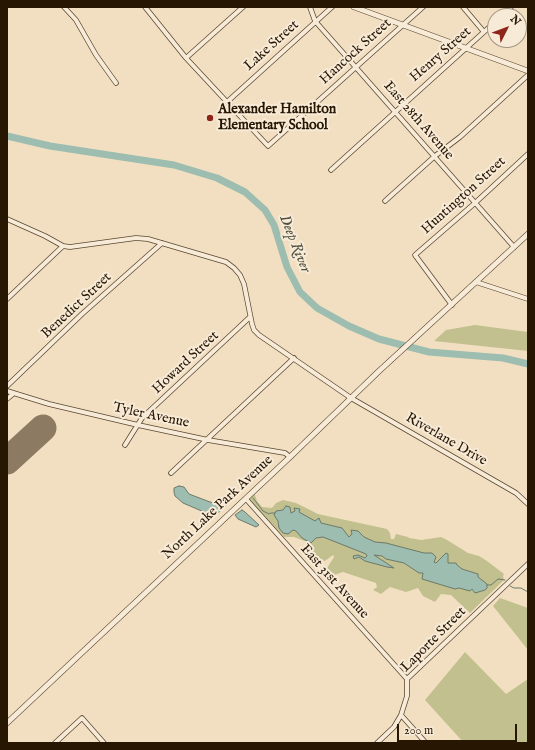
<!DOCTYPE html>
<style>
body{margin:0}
#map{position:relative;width:535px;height:750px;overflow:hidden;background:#f2dfc1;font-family:"IM FELL English",serif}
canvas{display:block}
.frame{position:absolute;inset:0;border:8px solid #261602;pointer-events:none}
.north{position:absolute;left:487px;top:8px;width:40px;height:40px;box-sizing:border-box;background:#f7ead7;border:1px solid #a39582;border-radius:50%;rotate:48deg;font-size:11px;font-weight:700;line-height:16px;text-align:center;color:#261602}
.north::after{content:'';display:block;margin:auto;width:14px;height:18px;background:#8f2418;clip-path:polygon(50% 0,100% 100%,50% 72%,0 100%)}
.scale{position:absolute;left:397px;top:724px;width:120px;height:18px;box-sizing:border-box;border:2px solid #261602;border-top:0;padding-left:5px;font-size:12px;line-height:14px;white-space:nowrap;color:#261602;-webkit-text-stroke:3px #f7ead7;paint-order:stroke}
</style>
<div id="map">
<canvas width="535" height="750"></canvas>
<div class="frame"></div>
<div class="north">N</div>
<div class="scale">200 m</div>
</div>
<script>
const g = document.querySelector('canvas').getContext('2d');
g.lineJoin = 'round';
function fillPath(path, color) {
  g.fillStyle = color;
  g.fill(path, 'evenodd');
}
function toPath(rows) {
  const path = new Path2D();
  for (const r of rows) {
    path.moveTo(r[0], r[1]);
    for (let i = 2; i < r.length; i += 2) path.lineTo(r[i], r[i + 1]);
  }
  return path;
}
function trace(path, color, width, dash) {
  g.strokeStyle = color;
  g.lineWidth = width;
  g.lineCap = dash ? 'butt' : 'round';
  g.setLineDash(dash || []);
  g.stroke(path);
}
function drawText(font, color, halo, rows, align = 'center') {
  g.font = font + ' "IM FELL English",serif';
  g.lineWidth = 4;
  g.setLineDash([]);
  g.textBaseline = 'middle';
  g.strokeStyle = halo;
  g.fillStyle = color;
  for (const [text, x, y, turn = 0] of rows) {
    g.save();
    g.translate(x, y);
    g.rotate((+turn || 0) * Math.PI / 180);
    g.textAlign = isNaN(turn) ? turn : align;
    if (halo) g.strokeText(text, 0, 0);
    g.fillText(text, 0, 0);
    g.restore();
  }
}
fillPath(toPath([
 [475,325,528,332,528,351,434,341,446,330],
 [254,492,257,501,262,507,272,508,276,503,283,500,296,503,318,514,387,529,390,533,391,539,394,539,396,534,408,537,409,538,421,540,441,537,447,540,468,553,479,556,487,561,504,574,503,576,504,580,470,613,451,595,441,594,435,602,423,596,418,588,406,592,390,587,381,594,373,590,377,587,376,583,343,572,328,577,324,573,334,557,333,555,325,561,314,558,311,554,310,543,294,537,284,537,250,500,251,496],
 [500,598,528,608,528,650,493,606],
 [465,652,506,694,528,679,528,743,464,743,425,700]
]), '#c2c08e');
const water = toPath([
 [179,486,184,487,189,494,210,502,224,505,227,503,228,504,217,514,211,515,183,503,175,496,174,492,174,488,179,486],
 [286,506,290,507,291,513,295,511,294,508,300,509,299,512,315,521,319,518,321,523,342,528,349,537,352,534,351,530,358,531,364,537,375,542,386,543,424,553,432,553,436,557,434,562,436,563,446,553,448,554,448,563,456,563,457,565,462,569,478,574,478,577,487,584,487,588,485,590,475,593,472,589,470,591,459,588,455,589,422,579,423,573,419,573,404,563,386,559,382,556,374,555,394,568,387,567,365,561,359,557,354,559,353,556,358,555,365,558,367,556,366,554,323,537,316,538,311,543,302,538,296,531,293,530,288,534,283,533,279,528,278,521,274,515,276,511,283,510,286,506],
 [242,510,245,512,259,525,256,527,238,519,235,515,242,510]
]);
fillPath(water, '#9cbdaf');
trace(water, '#6d7a6a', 1);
trace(toPath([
 [253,498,263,511,269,514,271,513,275,513],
 [487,585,491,585,498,579,505,580],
 [510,586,514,588,521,588,528,592]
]), '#6d7a6a', 1);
trace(toPath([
 [7,136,50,146,174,165,217,178,245,192,265,210,274,225,287,267,300,292,317,308,349,326,379,339,429,352,503,358,528,364]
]), '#9cbdaf', 7);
trace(toPath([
 [7,461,43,428]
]), '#8c7a62', 27);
const minor = toPath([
 [64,7,76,20,96,55,116,83],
 [145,7,186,58,268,146,423,7],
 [310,7,315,21,514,247],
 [463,7,484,32],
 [501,16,511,7],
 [186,58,243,7],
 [227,102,332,7],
 [331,170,495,22],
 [385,201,435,156,460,137,528,75],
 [7,219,45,236,63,246,70,247,136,238,148,239,226,262,234,268,240,275,244,284,252,324,254,330,259,335,351,398,516,493,528,504],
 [476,282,528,299],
 [7,299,63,246],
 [452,305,415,255,475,203,528,154],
 [7,386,82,314,162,243],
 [7,391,49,404,138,425,208,440,285,453,290,457],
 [7,399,13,394],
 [125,445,142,418,250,317],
 [171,473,294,358],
 [246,499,407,679],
 [401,715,426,743],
 [55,743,82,718,104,743],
 [377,743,394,727,401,715,407,696,407,679,528,564]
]);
const tertiary = toPath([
 [354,7,528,71],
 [7,723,290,457,378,372,528,234]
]);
trace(minor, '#594832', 5.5);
trace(tertiary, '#594832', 6);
trace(minor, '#f7ead7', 4);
trace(tertiary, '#f7ead7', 5);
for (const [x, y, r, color] of [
 [210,118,4,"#8f2418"]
]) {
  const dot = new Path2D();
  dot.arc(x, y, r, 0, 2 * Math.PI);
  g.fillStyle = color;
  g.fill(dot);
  trace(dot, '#f7ead7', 1.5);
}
drawText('14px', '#261602', '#f7ead7', [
 ["Lake Street",272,46,-42],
 ["Hancock Street",356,52,-42],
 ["Henry Street",441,55,-41],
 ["East 28th Avenue",418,121,49],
 ["Huntington Street",464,196,-42],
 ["Benedict Street",77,306,-43],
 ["Howard Street",186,363,-43],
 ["Tyler Avenue",151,416,12],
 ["Riverlane Drive",446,440,30],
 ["North Lake Park Avenue",218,508,-43],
 ["East 31st Avenue",334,582,48],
 ["Laporte Street",434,640,-45]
]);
drawText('bold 14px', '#261602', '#f7ead7', [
 ["Alexander Hamilton",218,110],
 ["Elementary School",218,126]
], 'left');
drawText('italic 15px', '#4f503f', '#f7ead7', [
 ["Deep River",294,244,68]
]);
</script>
